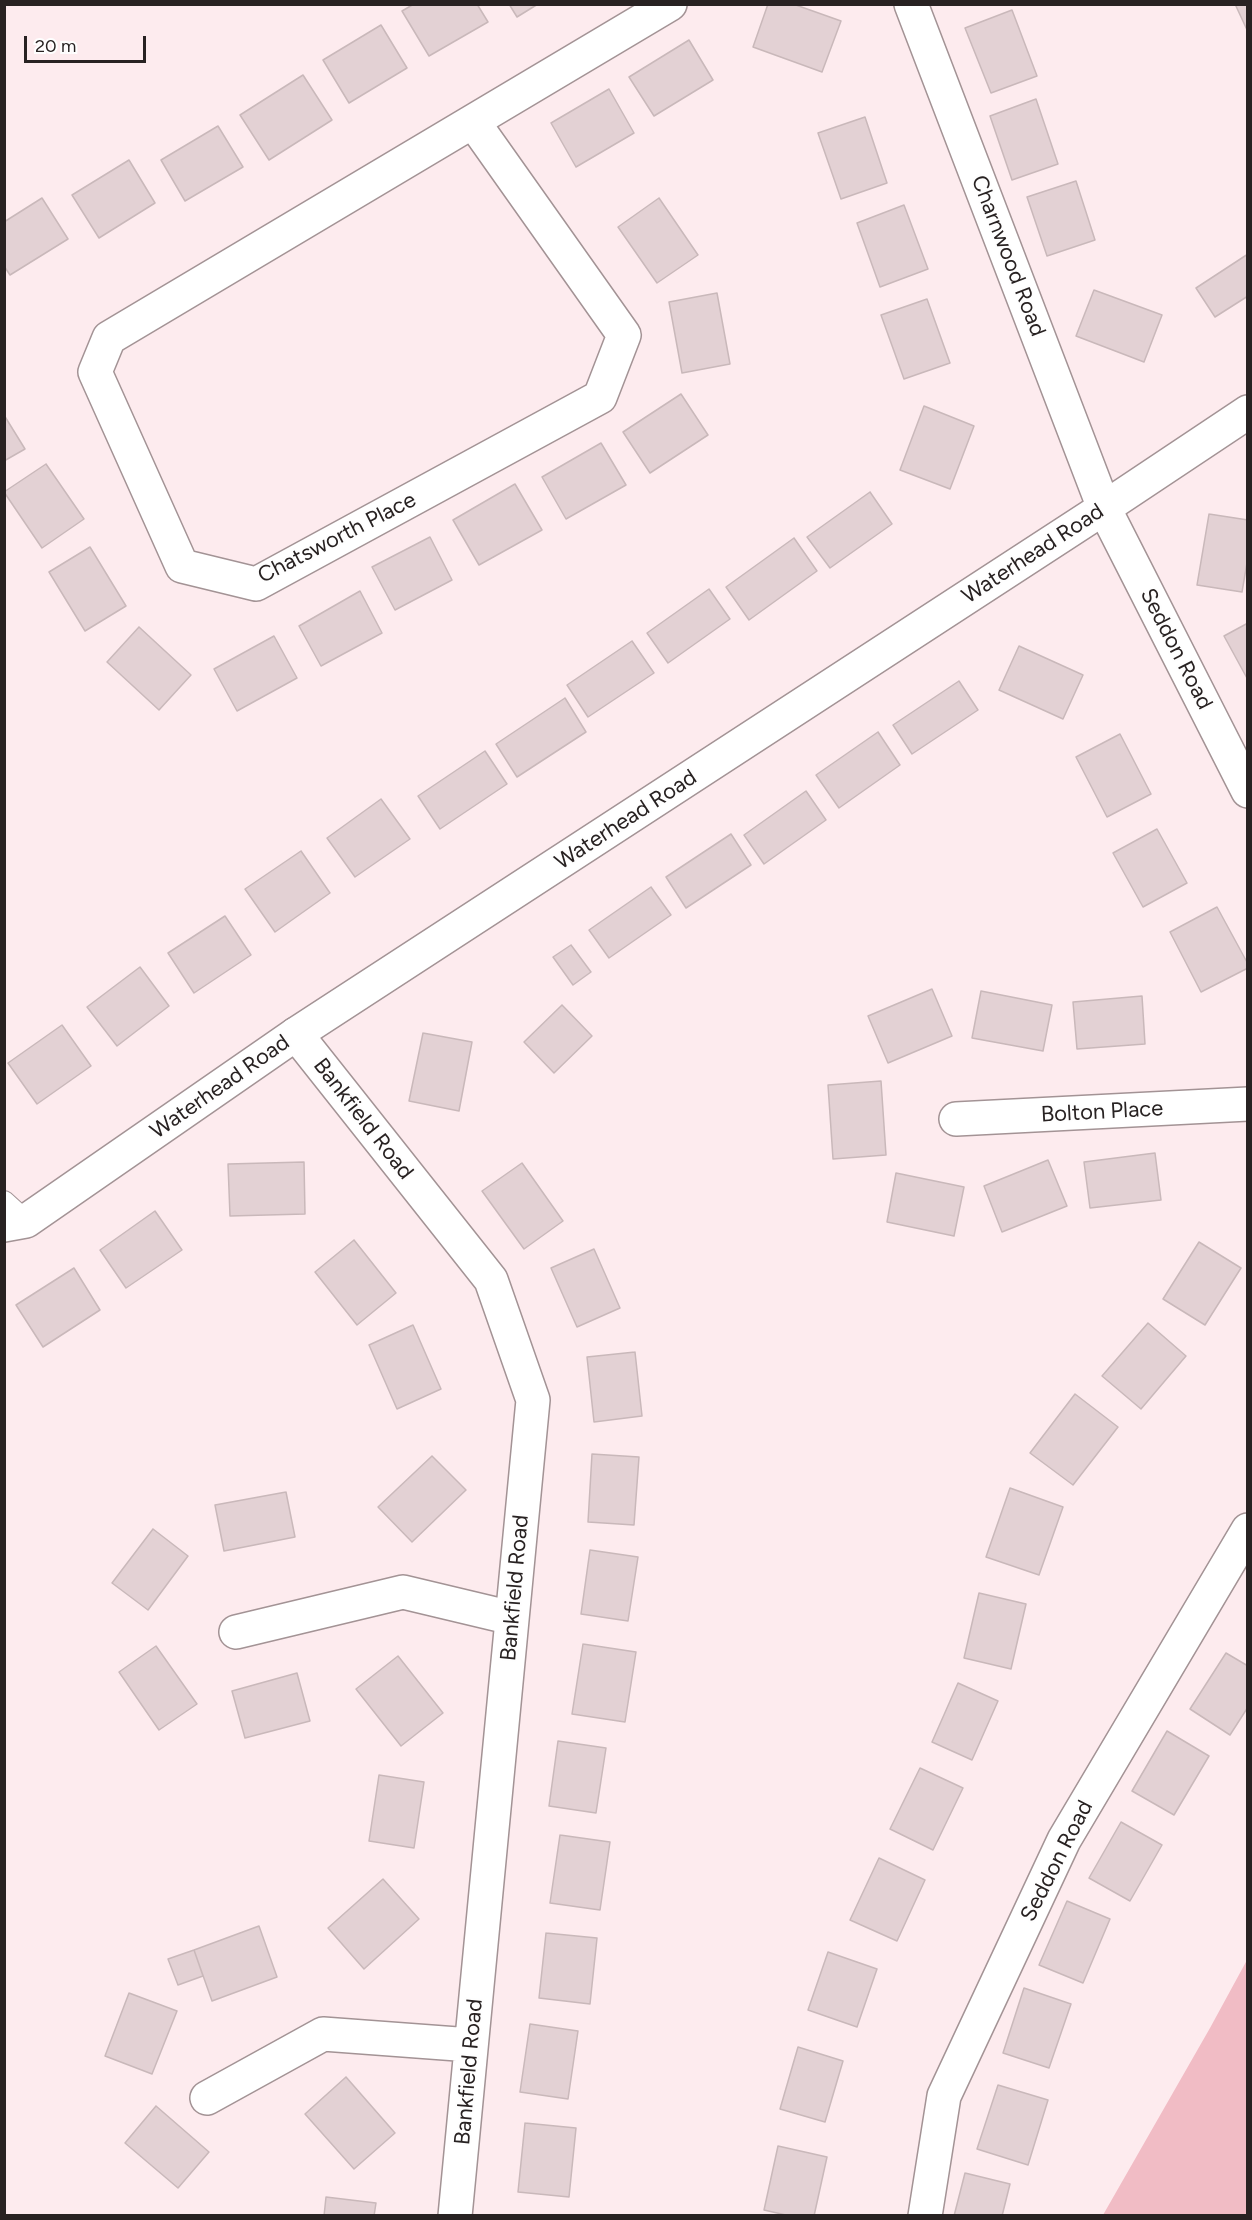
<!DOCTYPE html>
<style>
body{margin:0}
#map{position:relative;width:1252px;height:2220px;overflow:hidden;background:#fdebee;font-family:Figtree,sans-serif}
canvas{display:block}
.frame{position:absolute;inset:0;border:6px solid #282222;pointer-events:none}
.scale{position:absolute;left:24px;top:36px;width:122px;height:27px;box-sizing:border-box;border:3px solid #282222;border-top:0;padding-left:8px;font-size:18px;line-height:21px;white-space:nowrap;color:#282222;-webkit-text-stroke:4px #fefefe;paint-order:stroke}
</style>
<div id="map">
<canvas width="1252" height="2220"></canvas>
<div class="frame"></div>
<div class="scale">20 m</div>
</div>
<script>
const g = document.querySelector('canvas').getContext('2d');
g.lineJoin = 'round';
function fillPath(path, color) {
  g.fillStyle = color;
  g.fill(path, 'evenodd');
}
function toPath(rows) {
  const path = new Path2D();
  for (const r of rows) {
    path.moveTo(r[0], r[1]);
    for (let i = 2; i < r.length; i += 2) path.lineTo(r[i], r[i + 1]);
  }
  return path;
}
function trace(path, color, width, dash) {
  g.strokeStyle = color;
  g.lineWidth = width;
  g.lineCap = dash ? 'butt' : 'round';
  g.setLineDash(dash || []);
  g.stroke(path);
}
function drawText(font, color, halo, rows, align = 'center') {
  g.font = font + ' Figtree,sans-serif';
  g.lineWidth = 4.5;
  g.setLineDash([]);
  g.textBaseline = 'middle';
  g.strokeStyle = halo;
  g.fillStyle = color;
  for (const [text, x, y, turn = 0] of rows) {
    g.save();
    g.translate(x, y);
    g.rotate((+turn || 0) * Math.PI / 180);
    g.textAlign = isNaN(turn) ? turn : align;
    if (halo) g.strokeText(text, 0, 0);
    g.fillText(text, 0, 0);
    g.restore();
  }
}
fillPath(toPath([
 [1247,1960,1247,2215,1103,2215,1210,2028]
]), '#f1bcc5');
const building = toPath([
 [414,4,477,4,488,22,429,56,402,11,414,4],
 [509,4,538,4,517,17,509,4],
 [768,4,793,4,841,21,822,72,753,47,768,4],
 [1235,4,1248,4,1248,32,1235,4],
 [1012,10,1037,76,991,93,965,28,1012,10],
 [381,25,407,68,349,103,323,60,381,25],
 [689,40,713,80,654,116,629,77,689,40],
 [303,75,332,120,269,160,240,115,303,75],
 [609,89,634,133,576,167,551,123,609,89],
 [1036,99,1058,164,1012,180,990,116,1036,99],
 [865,117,887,183,841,199,818,133,865,117],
 [218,126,243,167,185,201,161,160,218,126],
 [129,160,155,203,99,238,72,195,129,160],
 [1076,181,1095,240,1047,256,1027,197,1076,181],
 [42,198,68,239,10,275,4,266,4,222,42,198],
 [659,198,698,255,657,283,618,227,659,198],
 [904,205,928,269,880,287,857,223,904,205],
 [1248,254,1248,296,1215,317,1196,288,1248,254],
 [1094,290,1162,315,1144,362,1076,336,1094,290],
 [717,293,730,364,682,373,669,302,717,293],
 [927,299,950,363,904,379,881,315,927,299],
 [681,394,708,435,650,473,623,432,681,394],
 [924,406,974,426,950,489,900,470,924,406],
 [4,415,25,449,4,461,4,415],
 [601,443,626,485,566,519,542,477,601,443],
 [46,464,84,519,42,548,4,492,46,464],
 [515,484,542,530,479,565,453,520,515,484],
 [870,492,892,524,830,568,807,537,870,492],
 [1209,514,1248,520,1248,557,1242,592,1197,585,1209,514],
 [430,537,452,580,395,610,372,567,430,537],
 [794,538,817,571,749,620,726,587,794,538],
 [90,547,126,606,85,631,49,572,90,547],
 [709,589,730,619,668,663,647,633,709,589],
 [360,591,382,633,321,666,299,626,360,591],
 [1248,623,1248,680,1224,636,1248,623],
 [139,627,191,675,159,710,107,662,139,627],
 [274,636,297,678,237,711,214,669,274,636],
 [632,641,654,673,588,717,567,685,632,641],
 [1019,646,1083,675,1063,719,999,690,1019,646],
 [959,681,978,710,912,754,893,725,959,681],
 [565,698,586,732,517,777,496,744,565,698],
 [878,732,900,765,839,808,816,775,878,732],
 [1120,734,1151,794,1107,817,1076,757,1120,734],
 [485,751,507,784,440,829,418,796,485,751],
 [806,791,826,820,764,864,744,835,806,791],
 [381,799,410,839,355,877,327,838,381,799],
 [1157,829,1187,883,1143,907,1113,853,1157,829],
 [731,834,751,865,686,908,666,877,731,834],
 [301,851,330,893,275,932,245,889,301,851],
 [651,887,671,915,609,958,589,930,651,887],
 [1217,907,1248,964,1248,968,1201,992,1170,932,1217,907],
 [225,916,251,955,194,993,168,953,225,916],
 [571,945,591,972,573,985,553,957,571,945],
 [140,967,169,1006,117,1046,87,1007,140,967],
 [932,989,952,1036,888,1063,868,1016,932,989],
 [981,991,1052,1005,1043,1051,972,1038,981,991],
 [1142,996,1145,1044,1077,1049,1073,1002,1142,996],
 [562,1005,592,1036,554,1073,524,1042,562,1005],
 [62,1025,91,1066,37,1104,8,1063,62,1025],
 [423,1033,472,1042,459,1111,409,1101,423,1033],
 [881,1081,886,1155,833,1159,828,1085,881,1081],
 [1155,1153,1161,1200,1090,1208,1084,1162,1155,1153],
 [1048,1160,1067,1206,1002,1232,984,1186,1048,1160],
 [304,1162,305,1214,230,1216,228,1164,304,1162],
 [522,1163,563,1221,524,1249,482,1191,522,1163],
 [896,1173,964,1187,954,1236,887,1222,896,1173],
 [155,1211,182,1250,126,1288,100,1250,155,1211],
 [354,1240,396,1293,357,1325,315,1272,354,1240],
 [1199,1242,1241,1268,1205,1325,1163,1299,1199,1242],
 [594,1249,620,1308,577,1327,551,1268,594,1249],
 [74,1268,100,1310,43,1347,16,1305,74,1268],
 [1148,1323,1186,1356,1141,1409,1102,1376,1148,1323],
 [413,1325,441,1389,397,1409,369,1345,413,1325],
 [635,1352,642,1416,594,1422,587,1357,635,1352],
 [1075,1394,1118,1427,1073,1485,1030,1453,1075,1394],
 [592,1454,639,1457,634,1525,588,1522,592,1454],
 [432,1456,466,1490,412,1542,378,1507,432,1456],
 [1010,1488,1063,1507,1039,1575,986,1557,1010,1488],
 [286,1492,295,1537,224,1551,215,1505,286,1492],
 [153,1529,188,1556,148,1610,112,1583,153,1529],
 [590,1550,638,1557,628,1621,581,1614,590,1550],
 [979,1593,1026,1604,1011,1669,964,1658,979,1593],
 [583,1644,636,1652,625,1722,572,1714,583,1644],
 [156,1646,197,1704,159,1730,119,1672,156,1646],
 [1226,1653,1248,1666,1248,1707,1230,1735,1190,1709,1226,1653],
 [398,1656,443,1713,401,1746,356,1689,398,1656],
 [297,1673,310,1721,245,1738,232,1691,297,1673],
 [958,1683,998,1701,972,1760,932,1742,958,1683],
 [1167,1731,1209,1756,1174,1815,1132,1791,1167,1731],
 [558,1741,606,1748,596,1813,549,1806,558,1741],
 [920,1768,963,1788,933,1850,890,1829,920,1768],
 [379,1775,424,1782,414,1848,369,1841,379,1775],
 [1121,1822,1162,1845,1130,1901,1089,1878,1121,1822],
 [560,1835,610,1842,600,1910,550,1903,560,1835],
 [879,1858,925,1880,897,1941,850,1920,879,1858],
 [383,1879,419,1919,364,1969,328,1928,383,1879],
 [1067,1901,1110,1919,1083,1983,1039,1965,1067,1901],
 [259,1926,277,1977,212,2001,194,1950,259,1926],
 [546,1933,597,1938,590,2004,539,1998,546,1933],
 [194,1950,203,1976,178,1985,168,1959,194,1950],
 [828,1952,877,1969,857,2027,808,2010,828,1952],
 [1024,1988,1071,2004,1049,2068,1003,2053,1024,1988],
 [129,1993,177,2011,152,2074,105,2056,129,1993],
 [530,2024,578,2031,568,2099,520,2092,530,2024],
 [798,2047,843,2061,825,2122,780,2109,798,2047],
 [346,2077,395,2133,354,2169,305,2114,346,2077],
 [998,2085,1048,2100,1028,2165,977,2149,998,2085],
 [156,2106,209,2152,178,2188,125,2143,156,2106],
 [525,2123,576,2128,569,2197,518,2192,525,2123],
 [778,2146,827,2157,814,2216,790,2216,764,2210,778,2146],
 [965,2173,1010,2184,1002,2216,954,2216,965,2173],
 [326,2197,376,2203,374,2216,324,2216,326,2197]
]);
fillPath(building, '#e3d1d4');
trace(building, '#c9b8ba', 1.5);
const lane = toPath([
 [4,1201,26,1221]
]);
const street = toPath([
 [911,4,1104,508,1248,791],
 [474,123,624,335,600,397,256,584,182,566,95,372,109,338,670,4],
 [296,1034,491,1280,533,1400,455,2216],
 [956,1119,1248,1104],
 [236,1632,403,1592,512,1618],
 [207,2098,323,2034,471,2045],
 [925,2216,944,2096,1064,1840,1248,1530]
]);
const secondary = toPath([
 [4,1225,26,1221,296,1034,1104,508,1248,412]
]);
trace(lane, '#a39395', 22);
trace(street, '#a39395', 36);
trace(secondary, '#a39395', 36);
trace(lane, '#fff', 20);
trace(street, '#fff', 33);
trace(secondary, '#fff', 33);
drawText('22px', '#282222', '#fefefe', [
 ["Charnwood Road",1008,256,69],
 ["Chatsworth Place",337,538,-27],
 ["Waterhead Road",1033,554,-33],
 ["Seddon Road",1176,649,63],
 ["Waterhead Road",626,820,-33],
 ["Waterhead Road",220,1087,-35],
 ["Bolton Place",1102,1112,-3],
 ["Bankfield Road",363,1119,52],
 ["Bankfield Road",515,1588,-85],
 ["Seddon Road",1057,1861,-63],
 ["Bankfield Road",469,2072,-85]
]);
</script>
